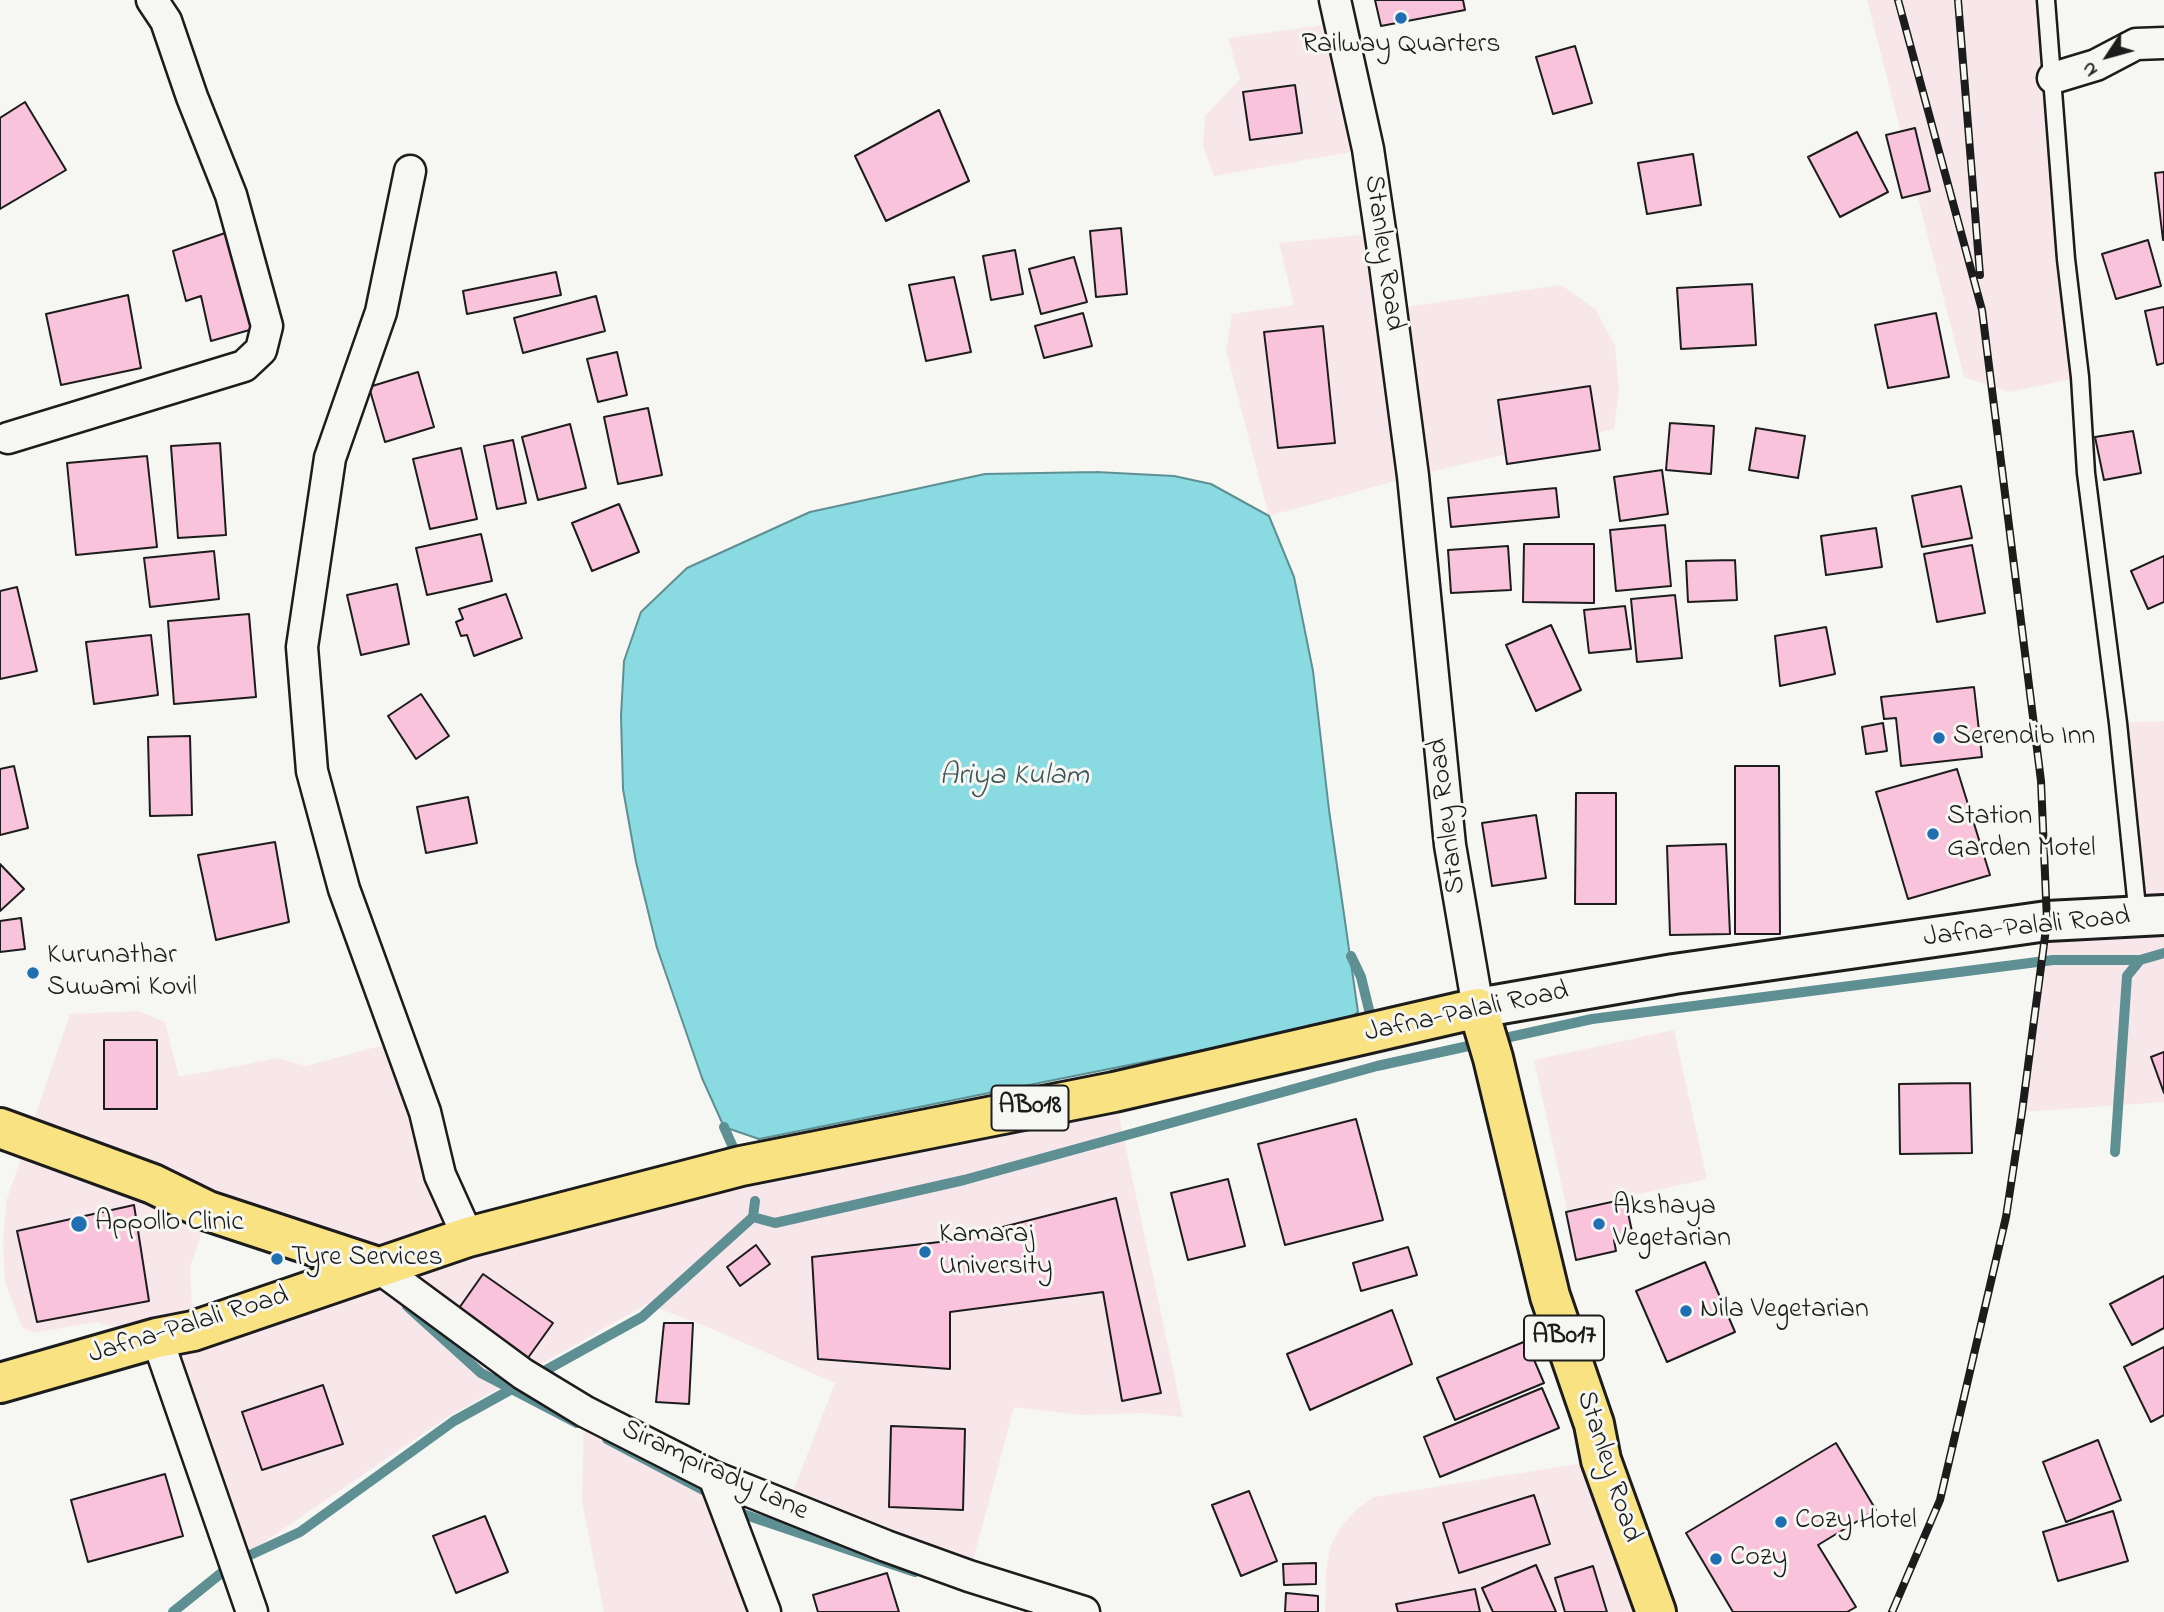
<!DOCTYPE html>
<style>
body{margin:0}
#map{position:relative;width:2164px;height:1612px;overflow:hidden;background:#f6f6f2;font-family:"Indie Flower",sans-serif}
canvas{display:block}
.north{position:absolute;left:2073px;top:21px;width:70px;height:70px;-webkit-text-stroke:5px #f6f6f2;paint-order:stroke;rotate:234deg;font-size:19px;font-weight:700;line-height:28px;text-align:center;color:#1c1c1c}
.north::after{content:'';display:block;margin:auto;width:24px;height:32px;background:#1c1c1c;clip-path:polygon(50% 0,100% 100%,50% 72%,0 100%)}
</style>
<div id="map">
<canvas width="2164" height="1612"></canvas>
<div class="north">N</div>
</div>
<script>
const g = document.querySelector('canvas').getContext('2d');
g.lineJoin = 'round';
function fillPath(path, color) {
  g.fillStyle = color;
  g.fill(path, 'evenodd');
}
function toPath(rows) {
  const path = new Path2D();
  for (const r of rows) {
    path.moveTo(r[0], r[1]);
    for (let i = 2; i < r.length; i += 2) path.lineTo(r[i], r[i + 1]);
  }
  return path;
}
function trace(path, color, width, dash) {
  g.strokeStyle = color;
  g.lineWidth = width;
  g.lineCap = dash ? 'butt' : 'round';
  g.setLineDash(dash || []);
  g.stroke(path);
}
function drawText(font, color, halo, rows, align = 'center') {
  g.font = font + ' "Indie Flower",sans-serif';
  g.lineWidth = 6;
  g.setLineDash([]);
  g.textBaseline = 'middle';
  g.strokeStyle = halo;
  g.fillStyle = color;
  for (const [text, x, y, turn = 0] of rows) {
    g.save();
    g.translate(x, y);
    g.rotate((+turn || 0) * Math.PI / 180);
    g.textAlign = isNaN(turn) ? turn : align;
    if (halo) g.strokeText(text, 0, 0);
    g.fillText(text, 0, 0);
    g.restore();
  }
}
fillPath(toPath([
 [1867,0,2046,0,2080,377,2010,392,1964,377],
 [1340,23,1368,149,1214,176,1203,146,1205,116,1240,79,1228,38],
 [1380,233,1391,309,1561,285,1595,309,1615,346,1619,390,1614,429,1413,476,1269,516,1226,351,1232,314,1294,305,1279,243],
 [2164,721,2164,1102,2022,1112,2047,921,2137,917,2118,723],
 [139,1011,165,1022,179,1077,278,1058,306,1066,398,1041,468,1237,1114,1092,1183,1417,1142,1413,1082,1415,1014,1407,969,1576,787,1507,835,1383,710,1328,647,1304,446,1418,235,1562,157,1338,96,1322,34,1333,22,1327,5,1282,3,1246,6,1202,70,1014],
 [208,1211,377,1268,193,1331,190,1268],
 [1674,1030,1707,1179,1567,1210,1534,1060],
 [584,1411,714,1477,765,1612,604,1612,582,1501],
 [1601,1460,1656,1612,1325,1612,1326,1573,1330,1547,1340,1528,1356,1510,1374,1497]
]), '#f7e7eb');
const water = toPath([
 [1096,472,1174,476,1211,484,1269,516,1294,577,1313,671,1329,810,1358,1012,1344,1022,759,1139,724,1127,702,1078,657,948,636,862,623,789,621,716,624,661,641,612,687,568,810,512,985,474,1096,472]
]);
fillPath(water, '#8adbe1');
trace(water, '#5e8f92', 2);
trace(toPath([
 [1351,956,1361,977,1371,1018],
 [724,1127,736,1154,731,1158],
 [2115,1152,2127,976,2140,960,2164,953],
 [753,1217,775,1223,964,1180,1377,1066,1592,1019,2053,960,2140,960],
 [407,1306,481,1373,577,1423],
 [607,1439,709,1493],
 [737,1521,740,1513,915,1572],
 [173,1612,235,1562,300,1532,454,1421,642,1317,753,1217,755,1201]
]), '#5e8f92', 10);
const building = toPath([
 [1375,0,1463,0,1465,10,1381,26,1375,0],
 [1575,46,1592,103,1553,114,1536,57,1575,46],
 [1295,85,1302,133,1250,140,1243,92,1295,85],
 [25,102,66,170,0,209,0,118,25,102],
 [939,110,969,181,886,221,855,156,939,110],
 [1915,128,1930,191,1902,198,1886,135,1915,128],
 [1857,132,1888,192,1840,217,1808,157,1857,132],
 [1693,154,1701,205,1647,214,1638,163,1693,154],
 [2164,172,2164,240,2163,240,2155,173,2164,172],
 [1121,228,1127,294,1096,297,1090,231,1121,228],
 [228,232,253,329,211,341,201,296,186,301,173,251,228,232],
 [2148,240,2161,286,2116,299,2102,254,2148,240],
 [1015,250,1023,294,991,300,983,256,1015,250],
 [1074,257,1087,302,1041,314,1029,269,1074,257],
 [556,272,561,295,467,314,463,291,556,272],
 [954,277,971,352,926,361,909,285,954,277],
 [1752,284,1756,345,1681,349,1677,288,1752,284],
 [128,295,141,368,61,385,46,314,128,295],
 [596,296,605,331,523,353,514,318,596,296],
 [2164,307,2164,363,2157,365,2145,311,2164,307],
 [1083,313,1092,346,1044,358,1035,326,1083,313],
 [1936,313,1949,377,1888,388,1875,325,1936,313],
 [1323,326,1335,443,1278,448,1264,332,1323,326],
 [617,352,627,395,598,402,587,359,617,352],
 [418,372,434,427,385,442,369,387,418,372],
 [1590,386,1600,450,1507,464,1498,400,1590,386],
 [648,408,662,475,618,484,604,417,648,408],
 [1670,423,1714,426,1711,474,1666,470,1670,423],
 [570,424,586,488,538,500,522,437,570,424],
 [1756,428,1805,436,1798,478,1749,470,1756,428],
 [2133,431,2141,473,2104,480,2095,437,2133,431],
 [513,440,526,503,497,509,484,446,513,440],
 [220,443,226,535,178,538,171,446,220,443],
 [461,448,477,519,430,529,413,459,461,448],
 [147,456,157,547,76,555,67,463,147,456],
 [1662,470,1668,514,1620,521,1614,477,1662,470],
 [1961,486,1972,538,1922,547,1912,496,1961,486],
 [1556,488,1559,517,1451,527,1448,498,1556,488],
 [619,504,639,552,592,571,572,523,619,504],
 [1665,525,1671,586,1616,591,1610,530,1665,525],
 [1876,528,1882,567,1826,575,1821,536,1876,528],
 [481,534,492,581,427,595,416,548,481,534],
 [1524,544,1594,544,1594,603,1523,602,1524,544],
 [1972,545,1985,613,1937,622,1924,554,1972,545],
 [1508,546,1511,590,1451,593,1448,550,1508,546],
 [214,551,219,599,150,607,144,558,214,551],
 [2164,556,2164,602,2148,609,2131,571,2164,556],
 [1735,560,1737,600,1688,602,1686,561,1735,560],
 [397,584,409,644,361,655,347,595,397,584],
 [17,587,37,671,0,679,0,591,17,587],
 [506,594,522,638,474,656,467,635,461,636,456,622,463,619,459,609,506,594],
 [1675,595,1682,658,1637,662,1631,599,1675,595],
 [1625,606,1631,649,1589,653,1584,610,1625,606],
 [249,614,256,697,174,704,168,621,249,614],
 [1551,625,1581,690,1536,711,1506,645,1551,625],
 [1826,627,1835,674,1780,686,1775,636,1826,627],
 [151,635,158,695,94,704,86,642,151,635],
 [1974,687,1982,757,1901,766,1896,718,1884,719,1881,697,1974,687],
 [421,694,449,736,416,759,388,716,421,694],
 [1883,723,1887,751,1866,754,1862,727,1883,723],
 [190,736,192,815,150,816,148,737,190,736],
 [14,766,28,828,0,835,0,769,14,766],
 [1735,766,1779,766,1780,934,1735,934,1735,766],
 [1957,769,1990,875,1908,899,1876,792,1957,769],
 [1576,793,1616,793,1616,904,1575,904,1576,793],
 [468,797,477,843,426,853,417,807,468,797],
 [1536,815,1546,878,1492,886,1482,823,1536,815],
 [275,842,289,922,216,940,198,855,275,842],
 [1726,844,1730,934,1670,935,1667,846,1726,844],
 [0,864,24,889,0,911,0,864],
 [21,918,25,949,0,952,0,921,21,918],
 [104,1040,157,1040,157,1109,104,1109,104,1040],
 [2164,1052,2164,1093,2151,1057,2164,1052],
 [1970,1083,1972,1153,1900,1154,1899,1084,1970,1083],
 [1356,1119,1383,1220,1285,1245,1258,1144,1356,1119],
 [1228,1179,1245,1246,1188,1260,1171,1193,1228,1179],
 [1116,1198,1161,1393,1122,1401,1103,1292,950,1312,950,1369,818,1359,812,1257,948,1241,1116,1198],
 [1625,1199,1633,1236,1614,1240,1616,1251,1576,1260,1566,1212,1625,1199],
 [134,1205,149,1301,37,1322,17,1231,134,1205],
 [756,1245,770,1264,740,1286,727,1267,756,1245],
 [1408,1247,1417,1275,1361,1291,1353,1263,1408,1247],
 [1705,1262,1735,1332,1667,1362,1636,1291,1705,1262],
 [483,1274,553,1323,520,1369,450,1321,483,1274],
 [2164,1276,2164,1328,2132,1345,2110,1304,2164,1276],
 [1392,1310,1412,1364,1310,1410,1287,1354,1392,1310],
 [664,1323,693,1323,689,1404,656,1402,664,1323],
 [1526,1341,1544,1383,1455,1420,1437,1378,1526,1341],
 [2164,1347,2164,1415,2151,1422,2124,1367,2164,1347],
 [323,1385,343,1444,262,1470,242,1412,323,1385],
 [1542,1388,1559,1428,1440,1477,1424,1437,1542,1388],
 [891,1426,965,1429,963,1510,889,1507,891,1426],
 [2098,1440,2121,1500,2066,1522,2043,1462,2098,1440],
 [1836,1443,1876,1510,1818,1545,1856,1607,1847,1612,1733,1612,1686,1533,1836,1443],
 [165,1474,183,1536,88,1562,71,1500,165,1474],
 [1249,1491,1277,1561,1241,1576,1212,1505,1249,1491],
 [1534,1495,1550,1544,1459,1573,1443,1523,1534,1495],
 [2113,1511,2128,1561,2058,1581,2043,1532,2113,1511],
 [485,1516,508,1572,456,1593,433,1536,485,1516],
 [1316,1563,1316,1584,1284,1585,1283,1564,1316,1563],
 [1536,1565,1556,1612,1493,1612,1482,1588,1536,1565],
 [1593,1566,1607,1612,1565,1612,1555,1578,1593,1566],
 [887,1573,899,1612,818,1612,813,1595,887,1573],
 [1475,1589,1480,1612,1398,1612,1396,1604,1475,1589],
 [1286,1593,1318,1596,1318,1612,1285,1612,1286,1593]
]);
fillPath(building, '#f9c3dc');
trace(building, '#1c1c1c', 2);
const lane = toPath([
 [2046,0,2066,259,2080,377,2086,473,2118,723,2138,917]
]);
const street = toPath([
 [1335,0,1368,149,1384,257,1413,476,1450,845,1478,1008],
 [2053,78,2096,65,2136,44,2164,43],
 [410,171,381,312,330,458,302,647,312,771,344,889,425,1112,440,1175,468,1237],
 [8,438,244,366,261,350,267,326,231,195,192,97,166,21,152,0],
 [378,1267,523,1374,584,1411,714,1477,886,1546,969,1576,1084,1612],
 [157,1338,252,1612],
 [714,1477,765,1612]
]);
const secondary = toPath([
 [1478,1008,1674,974,2047,921,2164,915]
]);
const primary = toPath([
 [0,1128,153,1184,208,1211,378,1267],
 [0,1383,157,1338,193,1331,468,1237,741,1166,1114,1092,1478,1008,1493,1058,1550,1296,1594,1424,1601,1460,1656,1612]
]);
trace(lane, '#1c1c1c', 21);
trace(street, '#1c1c1c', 35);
trace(secondary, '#1c1c1c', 44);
trace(primary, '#1c1c1c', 44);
trace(lane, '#f6f6f2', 16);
trace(street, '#f6f6f2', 30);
trace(secondary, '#f6f6f2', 38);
trace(primary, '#f8e281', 38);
const rail = toPath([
 [1958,0,1980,275],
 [1892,1612,1940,1500,2006,1217,2022,1112,2047,921,2041,781,1982,310,1898,0]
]);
trace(rail, '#1c1c1c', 8);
trace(rail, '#f6f6f2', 5, [16]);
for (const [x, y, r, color] of [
 [1401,18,7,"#1f6fb2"],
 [1939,738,7,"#1f6fb2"],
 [1933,834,7,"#1f6fb2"],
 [33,973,7,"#1f6fb2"],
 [79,1224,9,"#1f6fb2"],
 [1599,1224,7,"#1f6fb2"],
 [925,1252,7,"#1f6fb2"],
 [277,1259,7,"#1f6fb2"],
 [1686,1311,7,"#1f6fb2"],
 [1781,1522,7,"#1f6fb2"],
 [1716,1559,7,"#1f6fb2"]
]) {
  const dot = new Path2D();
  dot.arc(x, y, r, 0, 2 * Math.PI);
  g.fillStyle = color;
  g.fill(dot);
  trace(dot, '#f6f6f2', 2.5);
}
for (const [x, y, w] of [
 [1030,1108,77],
 [1564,1338,80]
]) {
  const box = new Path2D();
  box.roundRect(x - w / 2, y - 22.5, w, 45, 5);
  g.fillStyle = '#f6f6f2';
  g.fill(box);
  trace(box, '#1c1c1c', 2);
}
drawText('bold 26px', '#1c1c1c', null, [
 ["AB018",1030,1108],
 ["AB017",1564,1338]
]);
drawText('28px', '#1c1c1c', '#f6f6f2', [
 ["Railway Quarters",1401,46,"center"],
 ["Serendib Inn",1953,738],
 ["Station",1947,818],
 ["Garden Motel",1947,850],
 ["Kurunathar",47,957],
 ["Suwami Kovil",47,989],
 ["Akshaya",1613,1208],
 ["Vegetarian",1613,1240],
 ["Appollo Clinic",95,1224],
 ["Kamaraj",939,1236],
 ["University",939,1268],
 ["Tyre Services",291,1259],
 ["Nila Vegetarian",1700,1311],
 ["Cozy Hotel",1795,1522],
 ["Cozy",1730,1559]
], 'left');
drawText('28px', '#1c1c1c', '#f6f6f2', [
 ["Stanley Road",1382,253,82],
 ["Stanley Road",1449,816,-97],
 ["Jafna-Palali Road",2027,929,-6],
 ["Jafna-Palali Road",1467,1014,-12],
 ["Jafna-Palali Road",189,1327,-17],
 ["Stanley Road",1607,1467,72],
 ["Sirampirady Lane",714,1472,25]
]);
drawText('italic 30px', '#3d5557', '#f6f6f2', [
 ["Ariya Kulam",1014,778]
]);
</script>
